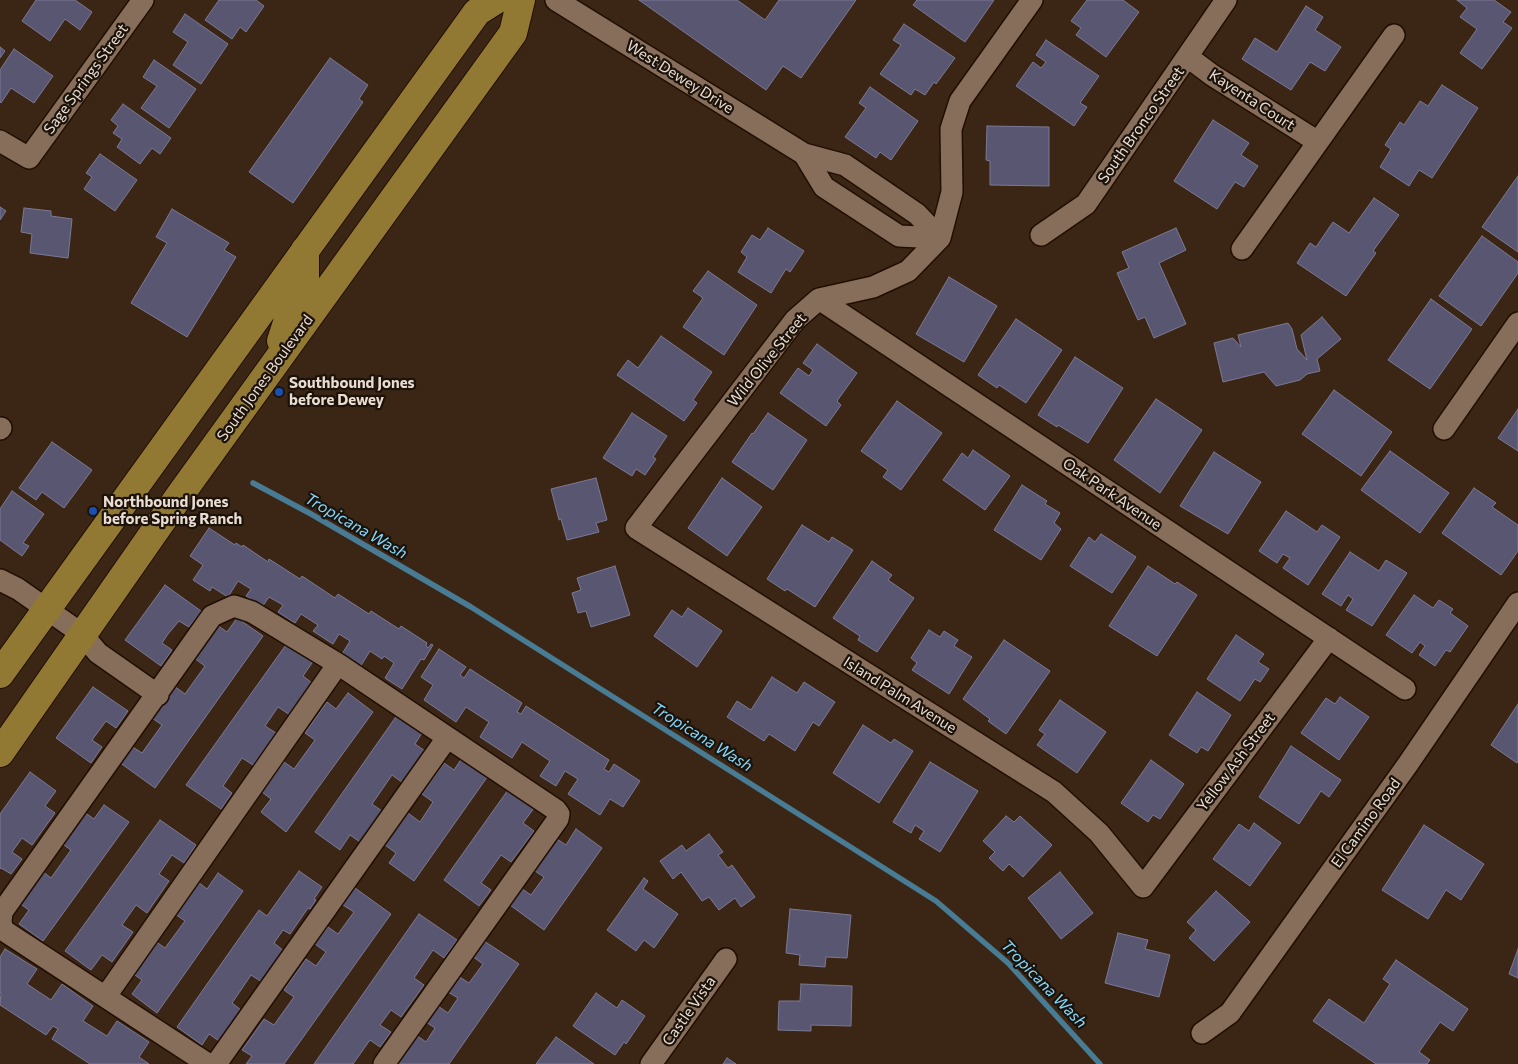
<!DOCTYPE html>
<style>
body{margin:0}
canvas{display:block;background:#3b2615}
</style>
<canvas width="1518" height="1064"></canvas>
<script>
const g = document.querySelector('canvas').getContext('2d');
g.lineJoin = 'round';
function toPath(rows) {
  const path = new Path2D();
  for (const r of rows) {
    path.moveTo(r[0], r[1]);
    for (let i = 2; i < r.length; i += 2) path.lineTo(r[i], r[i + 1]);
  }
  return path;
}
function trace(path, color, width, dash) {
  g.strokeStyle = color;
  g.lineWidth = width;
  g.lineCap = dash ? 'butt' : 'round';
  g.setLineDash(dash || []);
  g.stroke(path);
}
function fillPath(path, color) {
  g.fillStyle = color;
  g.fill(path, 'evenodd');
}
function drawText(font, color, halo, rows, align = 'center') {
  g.font = font + ' Commissioner,sans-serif';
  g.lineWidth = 4.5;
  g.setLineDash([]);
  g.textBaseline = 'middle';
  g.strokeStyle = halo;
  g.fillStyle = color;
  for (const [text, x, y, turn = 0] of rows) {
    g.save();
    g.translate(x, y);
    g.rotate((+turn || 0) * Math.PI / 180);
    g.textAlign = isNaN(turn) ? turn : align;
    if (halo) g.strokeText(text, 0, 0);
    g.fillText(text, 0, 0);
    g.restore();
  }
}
trace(toPath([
 [253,483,311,514,471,607,936,901,1008,963,1100,1064]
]), '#487c94', 5.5);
const building = toPath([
 [36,0,75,0,92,12,80,30,65,19,50,41,22,21,36,0],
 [219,0,256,0,264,6,246,32,240,27,232,39,205,20,219,0],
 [639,0,737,0,765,20,779,0,856,0,801,78,783,66,766,90,639,0],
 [917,0,994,0,965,42,913,5,917,0],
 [1087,0,1123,0,1139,12,1106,57,1076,35,1081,28,1071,21,1087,0],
 [1457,0,1494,0,1511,12,1503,22,1512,28,1482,69,1460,53,1477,29,1460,17,1467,8,1457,0],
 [1306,6,1323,17,1315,30,1341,47,1325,71,1310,62,1291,90,1242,59,1255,38,1277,52,1306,6],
 [185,14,228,44,201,84,173,65,188,42,173,32,185,14],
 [904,24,955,58,936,84,934,82,925,95,915,89,911,95,880,74,901,45,893,40,904,24],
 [1046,40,1099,76,1080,103,1087,107,1074,126,1016,86,1033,62,1041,68,1046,62,1036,55,1046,40],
 [0,47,5,51,0,58,0,47],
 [14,49,53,76,34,103,11,88,1,103,0,102,0,70,14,49],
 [330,58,368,85,359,99,363,102,293,203,249,172,330,58],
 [154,60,196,89,169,128,141,108,157,86,143,77,154,60],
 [1442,85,1478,108,1432,178,1419,170,1409,186,1380,167,1391,149,1385,145,1400,122,1404,125,1420,101,1428,106,1442,85],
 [870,87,918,121,891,160,880,152,876,158,845,137,866,108,859,103,870,87],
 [123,104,171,138,160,154,152,148,140,164,117,147,122,139,113,133,118,126,111,120,123,104],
 [1213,120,1249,143,1241,155,1258,166,1244,187,1235,182,1217,209,1174,181,1213,120],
 [987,126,1049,127,1049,186,990,185,990,161,986,160,987,126],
 [100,154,137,180,115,211,84,189,92,177,86,173,100,154],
 [1518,176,1518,252,1482,227,1518,176],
 [1374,198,1399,215,1373,251,1376,253,1346,296,1297,263,1310,243,1316,247,1333,222,1349,233,1374,198],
 [0,207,6,211,0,220,0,207],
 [24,208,51,211,51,216,72,219,68,258,30,253,32,234,21,232,24,208],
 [172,209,229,243,224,250,236,257,187,337,131,303,167,243,156,237,172,209],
 [768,228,804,251,790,272,786,269,771,293,738,272,747,257,741,252,752,235,760,240,768,228],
 [1176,228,1186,250,1159,263,1186,324,1154,338,1145,317,1138,320,1117,273,1129,268,1122,252,1176,228],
 [1482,236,1518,262,1518,273,1481,326,1439,296,1482,236],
 [708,271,757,305,724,355,683,327,703,298,693,291,708,271],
 [949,277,997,306,964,362,916,334,949,277],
 [1431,299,1472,329,1430,389,1388,360,1431,299],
 [1322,317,1341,339,1317,359,1320,371,1307,374,1300,380,1276,386,1264,372,1223,382,1214,343,1233,338,1241,347,1238,335,1288,323,1292,329,1297,349,1307,360,1301,335,1322,317],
 [1016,319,1062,350,1026,403,999,385,997,388,978,375,1016,319],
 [661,336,712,372,693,400,697,403,684,421,617,375,628,360,638,368,661,336],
 [817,344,857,373,837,401,841,405,826,426,780,393,798,368,809,376,813,370,803,363,817,344],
 [1075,357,1123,388,1088,443,1058,425,1057,427,1038,415,1075,357],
 [1334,390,1392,432,1361,476,1302,434,1334,390],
 [1156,399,1202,430,1160,493,1114,460,1156,399],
 [897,401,942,433,901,490,883,477,888,470,861,451,897,401],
 [1518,409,1518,451,1498,438,1518,409],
 [632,413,667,436,653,457,656,459,645,475,636,469,632,476,603,458,632,413],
 [768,413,807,440,773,490,732,462,752,433,753,434,768,413],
 [52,442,92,470,64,508,42,492,36,500,19,488,52,442],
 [973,450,1010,476,985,510,943,480,962,453,968,458,973,450],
 [1390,451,1449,493,1420,533,1361,490,1390,451],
 [1214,452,1261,482,1228,534,1180,506,1214,452],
 [596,478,607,520,596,523,599,532,567,540,561,519,559,520,551,489,596,478],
 [722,478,762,507,727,556,688,528,722,478],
 [1022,485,1047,501,1045,504,1060,513,1054,523,1061,529,1041,560,994,530,1022,485],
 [1474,488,1496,503,1492,507,1518,525,1518,551,1501,575,1442,533,1474,488],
 [12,491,44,514,23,543,29,546,22,556,0,540,0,509,12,491],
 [1286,511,1317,532,1322,525,1340,537,1308,585,1283,568,1290,558,1283,554,1277,563,1259,551,1286,511],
 [802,525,829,542,832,537,853,550,815,607,787,589,785,591,767,579,802,525],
 [209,528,235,545,236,543,242,547,243,545,268,562,269,559,300,579,302,576,335,598,338,594,369,614,371,611,399,629,401,626,427,643,426,646,428,648,431,644,433,645,424,660,421,659,402,689,385,678,394,663,384,656,382,659,370,651,360,667,342,654,350,641,339,634,333,644,313,631,318,625,301,614,295,623,278,612,283,605,269,597,262,607,246,596,251,589,238,581,228,597,212,587,210,591,193,580,203,565,190,556,209,528],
 [1101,534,1136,557,1112,593,1070,566,1089,537,1095,542,1101,534],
 [1350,552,1379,571,1386,560,1407,573,1372,626,1346,610,1353,599,1348,595,1341,606,1322,594,1350,552],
 [872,561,892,575,888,580,914,598,877,652,858,640,860,636,833,618,872,561],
 [615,566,630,615,591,627,586,611,578,613,572,593,581,590,577,578,615,566],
 [1148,566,1175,584,1177,582,1197,595,1157,656,1109,626,1148,566],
 [165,585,201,611,189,627,179,621,168,634,162,643,172,650,161,666,125,640,165,585],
 [1414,595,1433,608,1439,600,1453,609,1450,613,1468,626,1450,652,1446,650,1435,666,1419,655,1425,646,1420,642,1412,653,1386,635,1414,595],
 [688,608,722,631,697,667,654,636,672,610,682,617,688,608],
 [237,618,263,636,155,788,119,762,131,746,142,753,162,725,152,718,174,686,185,694,205,666,194,658,217,625,227,632,237,618],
 [929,630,940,637,944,631,958,640,954,646,972,657,949,694,912,670,917,663,911,658,929,630],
 [1236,635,1264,654,1258,662,1269,669,1260,682,1255,679,1240,701,1207,679,1236,635],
 [1004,640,1050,671,1006,734,988,721,990,719,963,699,1004,640],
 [288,642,314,660,303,676,312,683,290,715,278,707,265,726,276,733,253,765,242,758,223,786,232,793,221,809,186,785,288,642],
 [439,649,466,667,460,675,464,678,470,669,522,703,517,712,521,714,526,706,609,760,604,769,609,772,614,764,640,781,623,807,610,799,600,815,568,794,578,779,565,771,556,786,540,776,550,761,522,742,512,758,480,737,489,722,466,707,456,722,424,700,433,685,421,677,439,649],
 [772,677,797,693,804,682,835,702,819,726,813,722,795,751,769,734,764,741,727,717,737,701,751,710,772,677],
 [93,687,128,711,116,728,106,721,92,740,102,747,91,763,56,738,93,687],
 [1197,692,1231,715,1208,751,1201,747,1197,753,1169,735,1197,692],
 [348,693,373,712,286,832,261,812,271,799,262,792,284,762,294,769,315,740,305,733,327,702,336,709,348,693],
 [1340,697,1369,717,1339,760,1301,733,1326,698,1335,704,1340,697],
 [1060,700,1106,732,1077,773,1037,745,1045,734,1039,730,1060,700],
 [1518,704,1518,761,1517,763,1491,745,1518,704],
 [400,711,425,728,415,744,425,751,403,783,392,775,372,804,382,811,360,842,350,835,340,850,315,832,400,711],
 [863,725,891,743,894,739,913,751,879,803,833,773,863,725],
 [1291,746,1341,780,1329,797,1321,791,1299,824,1259,797,1291,746],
 [464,755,490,773,414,881,389,863,396,853,385,845,408,813,420,822,433,802,422,794,444,763,454,770,464,755],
 [1151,760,1184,784,1160,819,1153,815,1148,822,1121,803,1151,760],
 [930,762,978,791,940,852,919,839,924,831,915,825,911,833,893,822,930,762],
 [30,772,56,791,45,806,55,813,32,845,22,838,12,852,22,859,11,874,1,868,0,869,0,814,30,772],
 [508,790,534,808,523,823,534,831,511,862,501,855,481,883,491,890,479,906,444,880,508,790],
 [104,805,129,822,43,941,19,924,29,910,19,903,42,871,51,878,71,850,61,843,84,812,94,819,104,805],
 [1006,816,1014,822,1020,816,1052,845,1023,877,1009,864,1003,871,989,858,995,852,983,841,1006,816],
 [160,820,196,845,184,863,172,855,159,874,169,881,147,913,136,905,122,925,133,932,112,962,102,955,91,970,65,951,160,820],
 [1254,823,1281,843,1250,886,1213,859,1239,824,1249,831,1254,823],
 [1424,825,1484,864,1461,900,1446,890,1428,919,1382,890,1424,825],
 [576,829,602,848,544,930,510,905,522,889,531,895,544,877,535,871,557,839,566,845,576,829],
 [709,834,723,852,718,855,728,868,732,865,755,897,741,907,735,898,719,910,709,897,702,901,681,872,673,879,660,861,682,845,686,851,709,834],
 [299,871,322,887,314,899,316,900,310,909,308,908,290,934,283,930,274,943,284,951,262,982,251,975,232,1003,241,1010,219,1041,209,1034,202,1045,177,1027,259,910,267,916,299,871],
 [1060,872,1093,913,1061,939,1028,898,1060,872],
 [218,873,243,891,157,1013,132,994,142,980,132,973,155,941,165,948,185,921,175,914,198,882,207,889,218,873],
 [644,878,648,881,643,889,678,914,654,948,644,940,636,951,607,930,644,878],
 [355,888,391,914,284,1064,246,1064,252,1056,242,1050,264,1019,274,1025,294,997,284,990,306,959,316,966,326,952,315,944,328,927,338,934,354,912,343,905,355,888],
 [1216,891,1250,922,1214,961,1189,938,1196,930,1187,922,1216,891],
 [790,909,851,915,847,958,826,957,825,967,799,965,800,955,786,953,790,909],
 [419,914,457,940,444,958,433,950,414,978,424,985,401,1017,391,1010,380,1025,391,1032,380,1047,370,1040,353,1064,314,1064,419,914],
 [1118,933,1148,940,1145,949,1170,955,1159,997,1105,983,1118,933],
 [484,941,519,964,449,1064,396,1064,416,1035,426,1042,435,1028,426,1022,438,1006,448,1013,458,998,448,992,458,976,469,983,483,964,472,956,484,941],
 [5,949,37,969,27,984,51,1000,62,984,93,1006,83,1021,107,1036,117,1021,149,1042,139,1057,149,1064,90,1064,52,1039,58,1029,53,1026,46,1035,0,1005,1,993,0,992,0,957,5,949],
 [1518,949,1518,978,1509,974,1518,949],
 [1396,960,1468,1009,1453,1031,1440,1022,1419,1052,1430,1060,1427,1064,1376,1064,1313,1021,1329,999,1364,1023,1390,984,1383,979,1396,960],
 [801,984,852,986,851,1026,811,1025,811,1031,778,1030,779,1001,800,1001,801,984],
 [596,993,617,1008,622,1000,645,1016,626,1044,624,1042,615,1055,573,1026,596,993],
 [556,1037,594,1064,536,1064,556,1037],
 [727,1058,736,1064,723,1064,727,1058]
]);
fillPath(building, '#585670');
trace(building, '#7b7995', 1);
const minor = toPath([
 [556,0,804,154,845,165,917,214,940,238],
 [1032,0,960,101,951,129,952,192,940,238,908,271,873,287,819,299,795,320,636,528,1054,792,1099,833,1143,887,1329,638],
 [1188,57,1212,75,1318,142],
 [0,141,29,158,143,0],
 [804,154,824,187,899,236,940,238],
 [1041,235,1086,204,1226,0],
 [1242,249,1394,35],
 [819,299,1405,689],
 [0,429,1,428],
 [1444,429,1518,323],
 [0,580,18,589,82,634,98,653,158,695],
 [106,996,338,664],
 [1202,1033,1230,1013,1408,764,1518,603],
 [208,1064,3,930,1,922,2,912,212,616,234,606,252,612,338,664,556,810,559,814,558,819,384,1064],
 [216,1064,447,738],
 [651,1064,726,959]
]);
const primary = toPath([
 [281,341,293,304,305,285,305,250],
 [0,674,477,12,496,0],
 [0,753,180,495,513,33,521,0]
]);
trace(minor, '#210e01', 24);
trace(primary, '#210e01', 30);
trace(minor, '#876e5b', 21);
trace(primary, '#917833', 28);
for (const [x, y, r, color] of [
 [279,392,5,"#1a4fb4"],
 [93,511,5,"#1a4fb4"]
]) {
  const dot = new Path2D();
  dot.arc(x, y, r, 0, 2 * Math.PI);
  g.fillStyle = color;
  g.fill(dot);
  trace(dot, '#1b120a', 2);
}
drawText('15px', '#ebddd2', '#1b120a', [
 ["West Dewey Drive",680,77,32],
 ["Sage Springs Street",86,79,-54],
 ["Kayenta Court",1252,100,33],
 ["South Bronco Street",1141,125,-55],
 ["Wild Olive Street",767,360,-51],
 ["South Jones Boulevard",265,378,-54],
 ["Oak Park Avenue",1112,494,34],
 ["Island Palm Avenue",900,695,32],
 ["Yellow Ash Street",1236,762,-53],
 ["El Camino Road",1366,823,-54],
 ["Castle Vista",689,1011,-55]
]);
drawText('bold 15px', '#ebddd2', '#1b120a', [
 ["Southbound Jones",289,383],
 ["before Dewey",289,400],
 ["Northbound Jones",103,502],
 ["before Spring Ranch",103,519]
], 'left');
drawText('italic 16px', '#83d7fd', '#1b120a', [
 ["Tropicana Wash",356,526,30],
 ["Tropicana Wash",702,737,32],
 ["Tropicana Wash",1044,984,46]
]);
</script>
